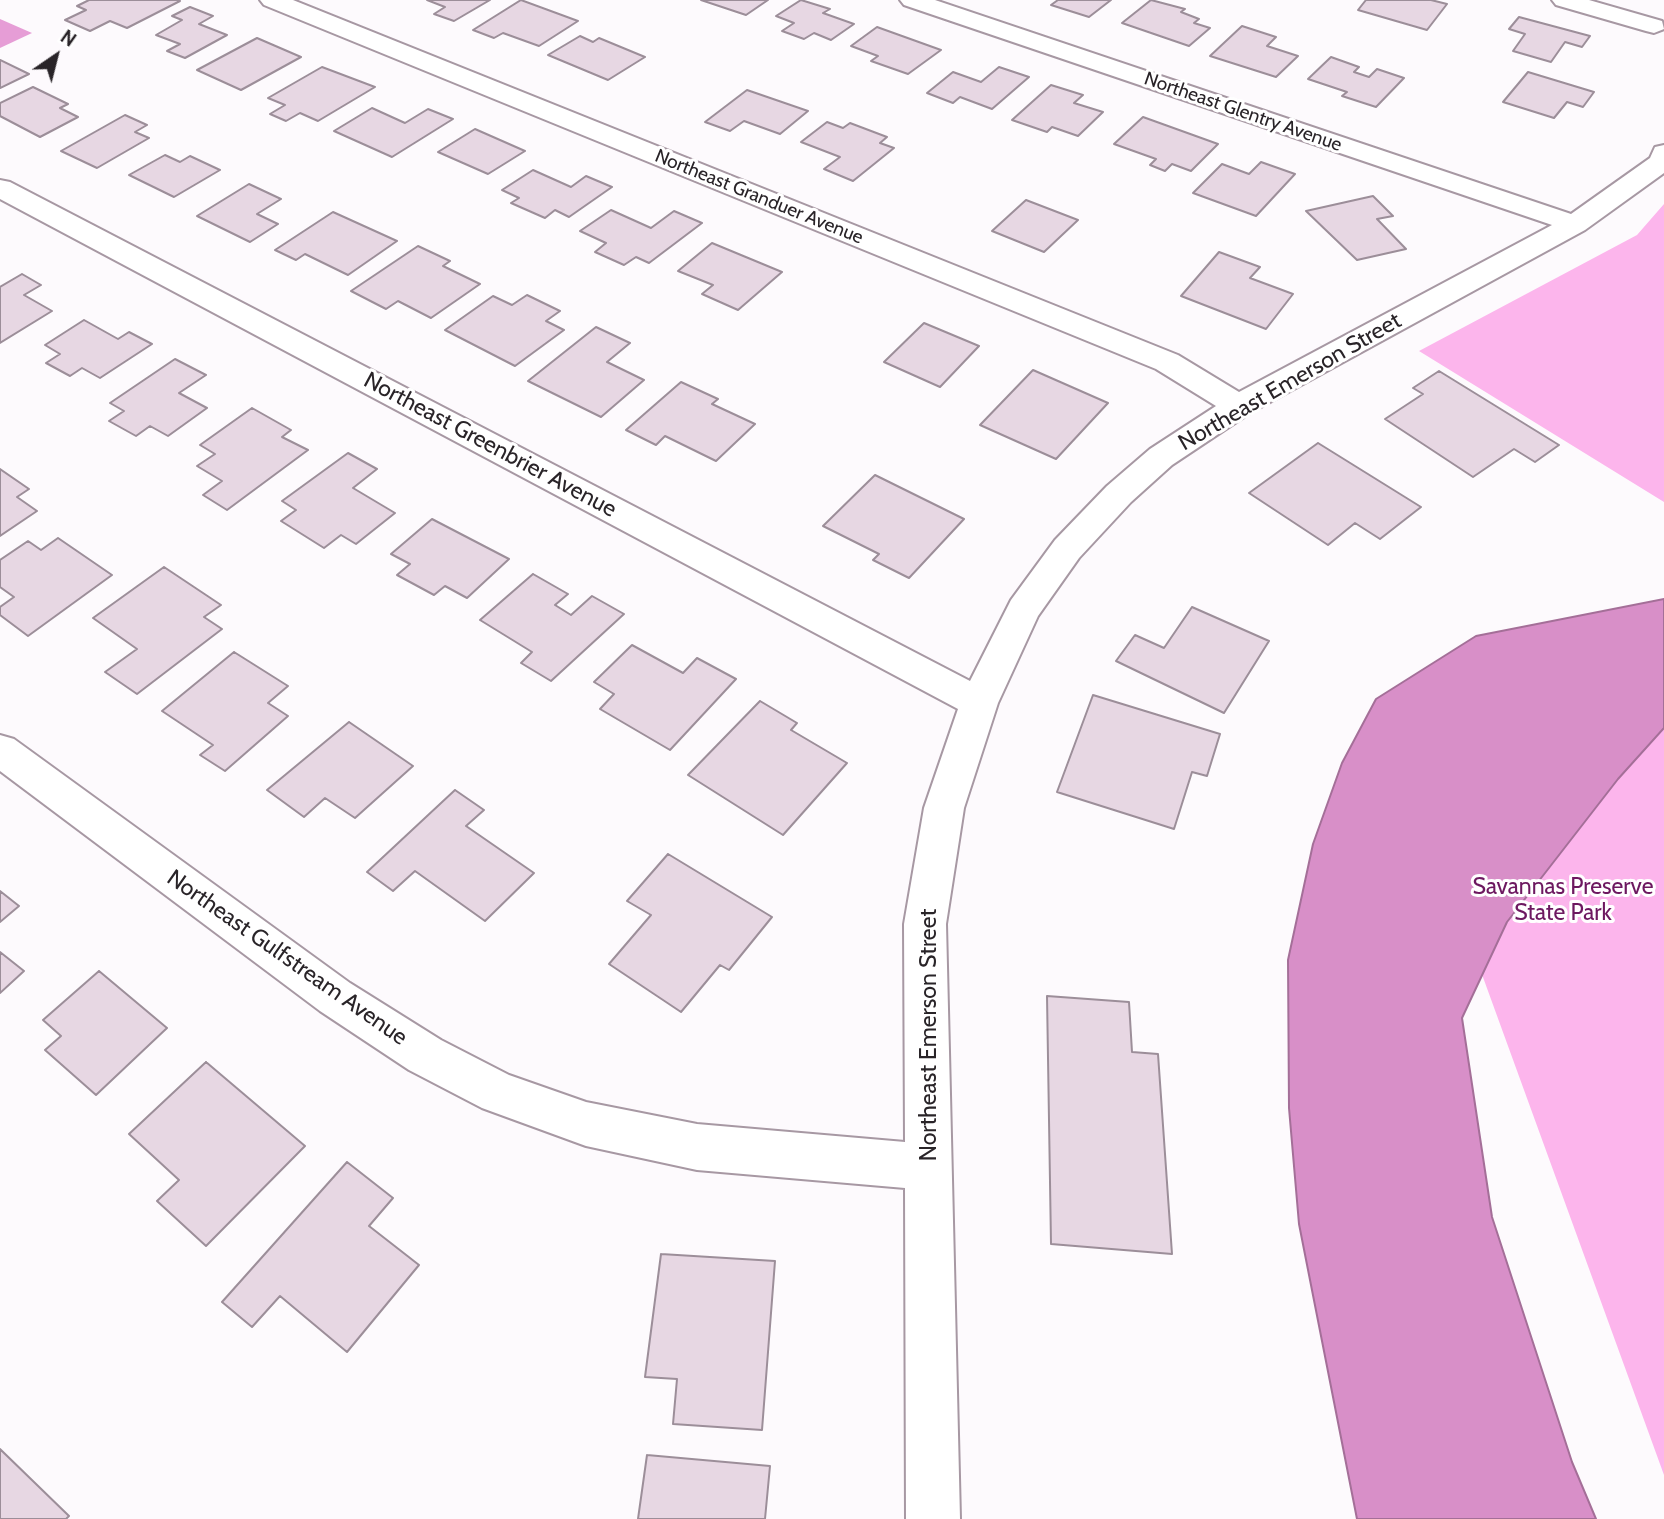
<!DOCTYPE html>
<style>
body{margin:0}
#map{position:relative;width:1664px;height:1519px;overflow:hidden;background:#fdfafd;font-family:Cabin,sans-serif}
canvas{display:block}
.north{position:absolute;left:21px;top:21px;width:70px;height:70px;-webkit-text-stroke:5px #fff;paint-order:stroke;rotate:35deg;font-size:19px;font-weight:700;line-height:28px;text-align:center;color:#292428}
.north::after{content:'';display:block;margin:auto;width:24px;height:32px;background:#292428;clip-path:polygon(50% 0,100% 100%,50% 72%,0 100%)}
</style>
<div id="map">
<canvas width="1664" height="1519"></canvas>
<div class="north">N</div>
</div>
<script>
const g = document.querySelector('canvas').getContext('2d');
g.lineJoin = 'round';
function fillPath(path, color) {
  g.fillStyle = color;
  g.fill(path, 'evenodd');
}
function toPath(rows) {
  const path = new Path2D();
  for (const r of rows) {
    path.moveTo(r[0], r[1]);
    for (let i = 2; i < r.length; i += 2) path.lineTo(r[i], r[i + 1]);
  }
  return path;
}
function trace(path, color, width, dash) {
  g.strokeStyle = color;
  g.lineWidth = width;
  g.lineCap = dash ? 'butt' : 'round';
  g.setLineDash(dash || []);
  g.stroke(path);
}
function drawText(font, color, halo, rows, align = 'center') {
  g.font = font + ' Cabin,sans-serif';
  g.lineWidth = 6;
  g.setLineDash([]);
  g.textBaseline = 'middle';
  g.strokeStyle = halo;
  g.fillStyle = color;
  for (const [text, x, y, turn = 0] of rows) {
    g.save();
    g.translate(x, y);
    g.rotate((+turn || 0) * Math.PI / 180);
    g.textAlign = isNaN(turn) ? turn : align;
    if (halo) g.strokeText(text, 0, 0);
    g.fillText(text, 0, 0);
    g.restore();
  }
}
fillPath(toPath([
 [1664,204,1664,502,1419,351,1637,235],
 [1664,641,1664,1475,1448,881]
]), '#fcb5ec');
fillPath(toPath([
 [0,19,32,33,0,48]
]), '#e69dd6');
const water = toPath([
 [1664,599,1664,728,1618,779,1507,922,1462,1018,1492,1217,1572,1462,1596,1519,1357,1519,1299,1224,1289,1108,1288,960,1313,844,1342,763,1376,699,1476,636,1664,599]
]);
fillPath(water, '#d88fc8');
trace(water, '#a46f98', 2);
const building = toPath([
 [89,0,177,0,180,1,127,28,110,21,90,31,65,20,86,10,77,6,89,0],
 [427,0,490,0,454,21,434,14,445,7,427,0],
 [521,0,578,21,539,46,503,33,494,38,473,30,521,0],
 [701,0,768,0,746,15,701,0],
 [801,0,830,9,823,13,854,24,831,40,814,33,804,39,782,31,794,23,776,16,801,0],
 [1058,0,1111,0,1089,17,1051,5,1058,0],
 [1151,0,1185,9,1181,12,1199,19,1194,23,1210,28,1189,46,1122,23,1151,0],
 [1366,0,1431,0,1447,4,1427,30,1358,10,1366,0],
 [190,7,213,16,199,24,227,35,185,58,167,51,180,44,156,35,182,20,172,16,190,7],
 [1519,17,1590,36,1582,47,1565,42,1551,62,1513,51,1525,34,1509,29,1519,17],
 [1242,26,1276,37,1267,46,1298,56,1276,77,1210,56,1242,26],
 [877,27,941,50,908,74,871,61,878,56,851,46,877,27],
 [580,36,593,42,599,38,645,57,608,80,548,55,580,36],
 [257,38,301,57,241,90,197,70,257,38],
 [1331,57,1359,67,1354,72,1369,77,1377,69,1404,78,1376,107,1342,96,1347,92,1308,79,1331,57],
 [0,60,29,74,0,88,0,60],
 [322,67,375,87,318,121,300,113,286,121,270,114,285,105,268,98,322,67],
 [999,67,1029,77,992,109,960,97,953,103,927,93,953,72,981,82,999,67],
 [1528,72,1594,92,1583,107,1567,102,1554,118,1503,102,1528,72],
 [1051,85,1083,95,1074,103,1103,112,1078,136,1052,127,1047,132,1012,120,1051,85],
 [33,87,68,104,60,108,78,117,40,137,0,116,0,103,33,87],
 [747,90,808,111,780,134,744,121,730,131,705,122,747,90],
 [372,108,405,123,428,109,453,119,392,157,334,131,372,108],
 [125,115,147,125,135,132,149,138,97,168,61,151,125,115],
 [1143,117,1218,144,1191,171,1172,164,1165,171,1150,165,1156,159,1114,144,1143,117],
 [827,122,843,128,850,123,887,137,880,143,894,148,853,181,824,169,840,157,801,142,827,122],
 [475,129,525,151,488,174,438,152,475,129],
 [165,155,180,162,190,156,220,170,174,197,129,175,165,155],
 [1261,162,1295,174,1256,216,1193,193,1222,164,1249,174,1261,162],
 [533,170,571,187,586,176,612,187,569,217,555,210,545,218,511,203,519,198,502,190,533,170],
 [249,184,281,199,257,214,278,224,250,242,197,216,249,184],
 [1373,196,1393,216,1377,219,1406,249,1357,260,1306,211,1373,196],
 [1026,200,1078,220,1044,252,992,231,1026,200],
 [611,210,651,228,674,211,702,223,649,263,636,257,624,265,595,252,606,243,580,231,611,210],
 [333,212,397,241,348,275,305,254,296,260,275,250,333,212],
 [712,243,782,272,738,310,702,294,713,285,678,271,712,243],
 [418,246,450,261,443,266,480,284,431,318,398,301,386,309,351,291,418,246],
 [1219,252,1260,267,1250,278,1293,294,1266,329,1181,296,1219,252],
 [22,274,41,285,24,295,52,311,0,343,0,287,22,274],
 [527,295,560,311,546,321,564,330,515,366,445,330,493,296,512,305,527,295],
 [84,320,118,339,129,332,152,344,100,378,82,368,70,376,46,363,60,354,45,345,84,320],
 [924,323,979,346,940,387,884,362,924,323],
 [596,327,630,343,607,362,644,380,601,417,528,381,596,327],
 [175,359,206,375,179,393,207,408,168,436,150,426,136,436,109,421,124,411,110,403,175,359],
 [1033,370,1108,403,1056,459,980,425,1033,370],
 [1439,371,1559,445,1535,462,1514,449,1473,477,1385,419,1423,394,1413,388,1439,371],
 [681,382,718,399,712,404,755,424,716,461,665,436,656,445,626,430,681,382],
 [252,408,291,430,282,437,308,450,227,510,203,495,222,481,197,466,215,454,200,445,252,408],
 [1318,443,1421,507,1380,539,1355,523,1328,545,1249,493,1318,443],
 [348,453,377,469,353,488,395,513,356,544,341,535,324,548,281,521,296,510,282,501,348,453],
 [0,469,29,489,17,497,37,511,0,536,0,469],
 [875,475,964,519,909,578,873,560,879,554,823,526,875,475],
 [432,519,509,559,467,598,445,586,434,595,397,575,410,564,391,554,432,519],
 [58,538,112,575,28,636,0,615,0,607,14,597,0,587,0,560,28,541,41,550,58,538],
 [164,567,221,605,204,617,222,629,137,694,105,672,137,649,93,618,164,567],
 [533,574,568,594,555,605,571,615,592,596,624,614,551,681,521,663,532,652,480,620,533,574],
 [1192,607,1269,641,1224,713,1116,661,1135,635,1164,648,1192,607],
 [632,645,683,673,697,658,736,679,670,750,600,709,614,694,594,682,632,645],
 [234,652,288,686,268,703,288,716,225,771,200,755,213,745,162,711,234,652],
 [1093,695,1220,734,1207,776,1192,772,1174,829,1057,792,1093,695],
 [760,701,797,723,791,730,847,763,783,835,688,775,760,701],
 [349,722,413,766,355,818,325,798,304,817,267,790,349,722],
 [455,790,484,810,466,826,534,873,485,921,415,871,393,891,367,872,455,790],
 [668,854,772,917,729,970,720,965,681,1012,609,964,651,915,627,901,668,854],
 [0,891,19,906,0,922,0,891],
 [0,952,24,971,0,993,0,952],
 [99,971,167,1028,96,1095,45,1050,61,1036,43,1020,99,971],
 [1047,996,1129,1002,1132,1052,1158,1054,1172,1254,1051,1244,1047,996],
 [206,1062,305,1146,206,1246,157,1201,179,1180,129,1134,206,1062],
 [347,1162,393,1198,369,1226,419,1265,347,1352,280,1296,252,1327,222,1302,347,1162],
 [661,1254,775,1261,762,1430,673,1424,677,1379,645,1377,661,1254],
 [0,1449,69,1516,66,1519,0,1519,0,1449],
 [647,1455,770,1466,765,1519,638,1519,647,1455]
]);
fillPath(building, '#e7d7e3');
trace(building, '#9c8e99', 2);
const street = toPath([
 [260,0,293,0,1178,355,1239,392,1552,225,904,5,900,0,935,0,1571,214,1650,158,1655,147,1664,145,1664,173,1585,230,1250,413,1172,465,1131,502,1079,558,1038,616,998,703,964,808,946,924,960,1519,906,1519,905,1188,697,1170,586,1146,482,1108,409,1070,320,1011,0,771,0,735,14,739,350,983,441,1040,509,1075,586,1102,697,1124,905,1142,904,924,924,808,958,709,0,199,0,180,10,182,970,681,1011,600,1055,540,1107,486,1150,449,1216,406,1156,369,264,5,260,0],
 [1552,0,1589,0,1662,21,1664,29,1654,33,1646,31,1556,5,1552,0]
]);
trace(street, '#a798a3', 4);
fillPath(street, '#fff');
drawText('19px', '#292428', '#fff', [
 ["Northeast Glentry Avenue",1243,112,19],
 ["Northeast Granduer Avenue",759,197,22]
]);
drawText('23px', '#292428', '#fff', [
 ["Northeast Emerson Street",1290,382,-30],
 ["Northeast Greenbrier Avenue",490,445,28],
 ["Northeast Gulfstream Avenue",287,958,35],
 ["Northeast Emerson Street",929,1035,-90]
]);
drawText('23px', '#6d1860', '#fff', [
 ["Savannas Preserve",1563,887],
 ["State Park",1563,913]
]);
</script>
